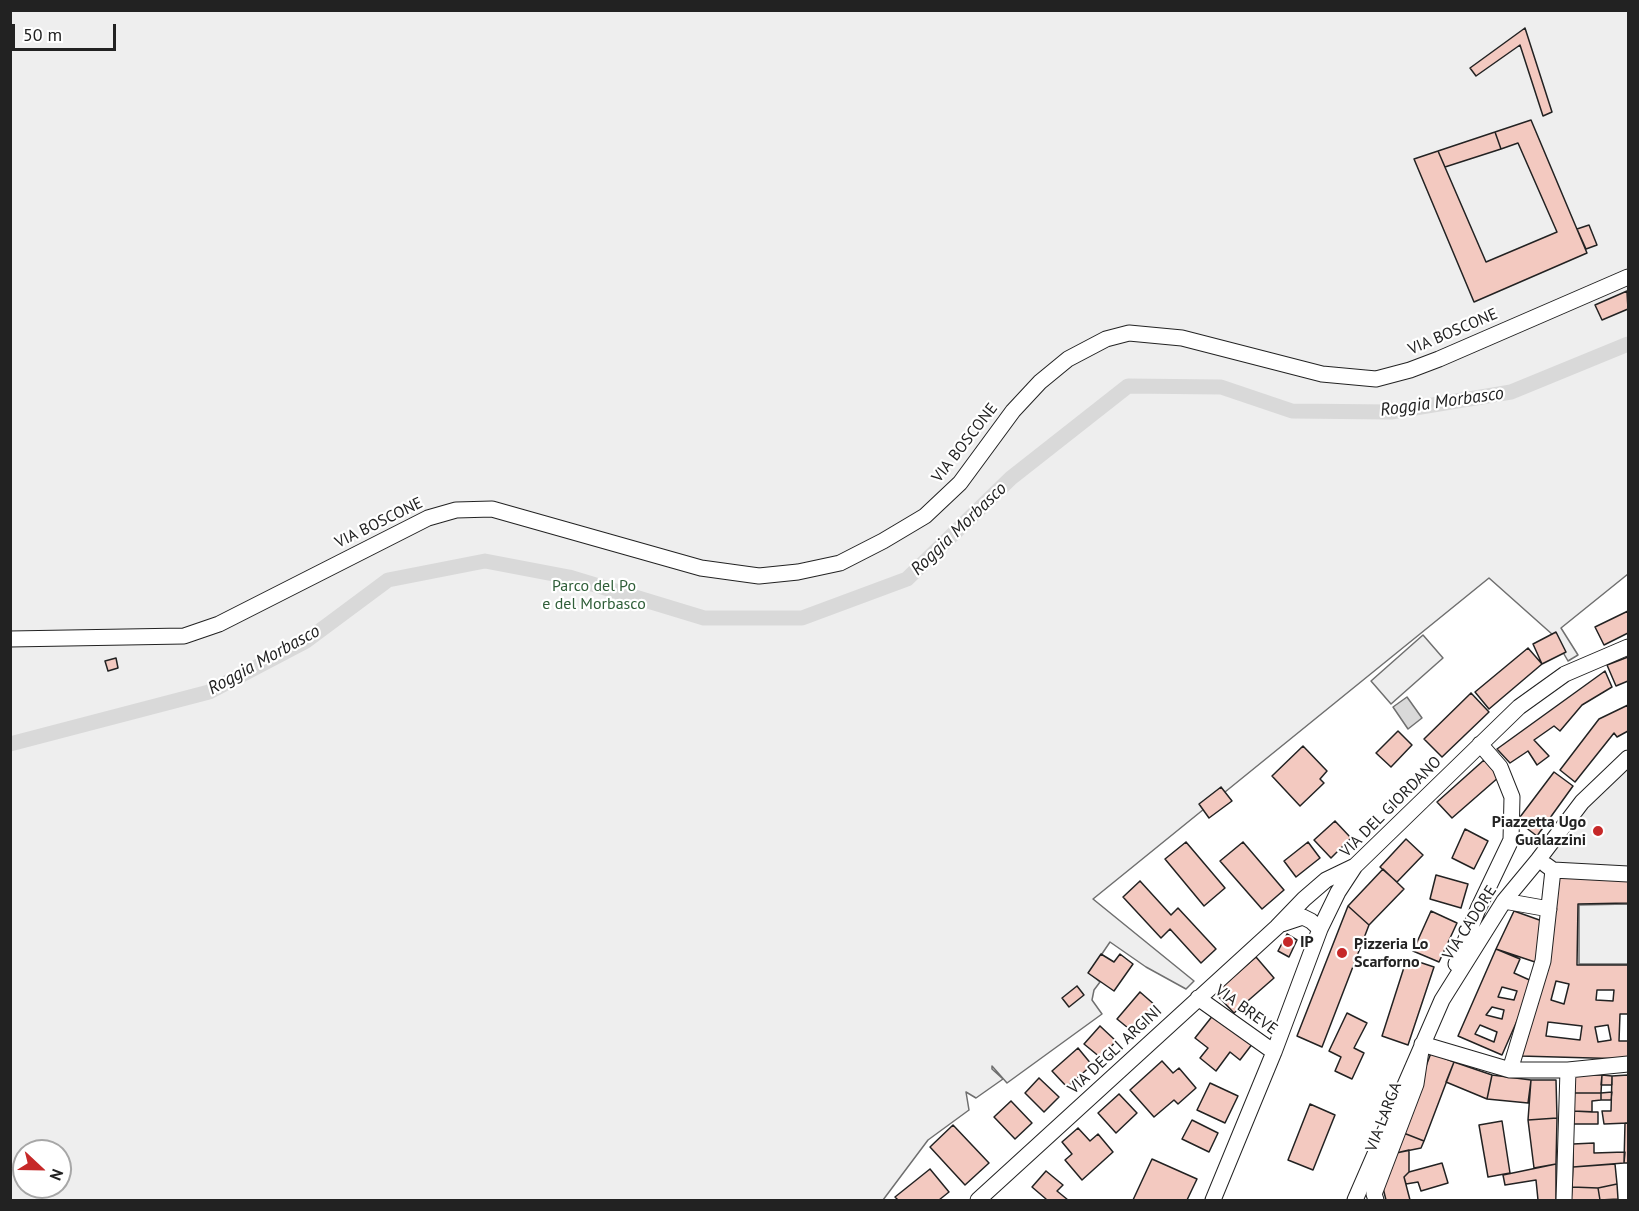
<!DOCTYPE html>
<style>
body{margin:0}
#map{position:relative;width:1639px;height:1211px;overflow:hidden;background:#fff;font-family:"PT Sans",sans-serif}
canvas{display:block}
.frame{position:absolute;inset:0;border:12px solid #222;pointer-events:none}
.north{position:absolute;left:12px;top:1139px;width:60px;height:60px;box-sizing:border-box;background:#fff;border:2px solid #a7a7a7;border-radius:50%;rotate:112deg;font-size:16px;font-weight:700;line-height:24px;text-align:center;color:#222}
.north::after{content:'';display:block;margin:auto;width:21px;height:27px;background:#c62828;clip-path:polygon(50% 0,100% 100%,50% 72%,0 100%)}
.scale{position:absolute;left:12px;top:24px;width:104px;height:27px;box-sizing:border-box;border:3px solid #222;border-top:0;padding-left:8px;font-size:18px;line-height:21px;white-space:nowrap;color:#222;-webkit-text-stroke:4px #fff;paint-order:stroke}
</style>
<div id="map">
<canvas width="1639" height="1211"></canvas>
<div class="frame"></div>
<div class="north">N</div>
<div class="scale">50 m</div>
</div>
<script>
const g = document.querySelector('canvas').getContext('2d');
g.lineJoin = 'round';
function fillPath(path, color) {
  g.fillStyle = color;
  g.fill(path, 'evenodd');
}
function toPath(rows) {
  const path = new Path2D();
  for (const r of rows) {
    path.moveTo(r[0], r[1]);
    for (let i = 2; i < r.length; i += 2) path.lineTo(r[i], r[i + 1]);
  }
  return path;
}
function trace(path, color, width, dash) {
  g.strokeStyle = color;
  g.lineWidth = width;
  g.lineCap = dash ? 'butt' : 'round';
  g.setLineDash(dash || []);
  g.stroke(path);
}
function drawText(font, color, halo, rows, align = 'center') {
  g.font = font + ' "PT Sans",sans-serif';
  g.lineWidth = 4.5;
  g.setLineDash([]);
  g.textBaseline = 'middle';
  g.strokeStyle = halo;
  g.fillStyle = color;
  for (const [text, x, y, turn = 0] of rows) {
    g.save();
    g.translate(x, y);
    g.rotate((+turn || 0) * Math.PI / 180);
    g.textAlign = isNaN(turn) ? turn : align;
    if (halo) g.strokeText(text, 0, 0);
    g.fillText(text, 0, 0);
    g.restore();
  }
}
const green = toPath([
 [11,11,1628,11,1628,574,1561,628,1578,655,1568,661,1553,635,1489,578,1093,899,1194,981,1186,989,1146,967,1110,942,1089,973,1100,982,1094,990,1092,1000,1102,1014,1007,1083,992,1066,992,1069,1003,1079,976,1098,966,1092,969,1110,928,1140,883,1200,11,1200,11,11],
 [24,1151,60,1151,60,1187,24,1187,24,1151],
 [1423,635,1443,658,1391,704,1371,681,1423,635],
 [1628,904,1628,964,1579,964,1579,905,1628,904]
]);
fillPath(green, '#eee');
trace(green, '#6f6f6f', 1.5);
const parking = toPath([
 [1624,769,1628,769,1628,870,1555,866,1544,860,1589,803,1624,769]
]);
fillPath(parking, '#ededed');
trace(parking, '#6f6f6f', 1.5);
const water = toPath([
 [1407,697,1422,718,1408,729,1393,707,1407,697]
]);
fillPath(water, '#d9d9d9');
trace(water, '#6f6f6f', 1.5);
trace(toPath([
 [10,744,209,692,306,641,388,580,485,561,569,577,704,618,802,618,907,579,1011,478,1128,386,1221,387,1292,411,1391,412,1511,392,1628,344]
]), '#d9d9d9', 15);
const building = toPath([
 [1525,28,1552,112,1543,116,1520,45,1476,76,1470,68,1525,28],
 [1531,120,1587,253,1474,302,1414,159,1438,151,1486,262,1557,232,1518,143,1501,149,1495,132,1531,120],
 [1495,132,1501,149,1445,167,1438,151,1495,132],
 [1589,225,1597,245,1586,249,1577,229,1589,225],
 [1627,291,1628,309,1602,320,1595,305,1627,291],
 [1628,611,1628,633,1604,645,1595,627,1628,611],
 [1556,632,1566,652,1542,664,1533,644,1556,632],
 [1528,648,1542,664,1489,709,1475,692,1528,648],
 [1628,657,1628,681,1616,686,1607,665,1628,657],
 [116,658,118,668,108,671,105,661,116,658],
 [1605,671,1612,687,1582,705,1560,731,1554,726,1534,740,1549,756,1537,765,1528,751,1510,763,1497,749,1605,671],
 [1471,693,1489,712,1442,757,1424,739,1471,693],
 [1628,705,1628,731,1617,737,1614,733,1575,782,1560,770,1599,719,1628,705],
 [1398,731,1412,745,1391,767,1376,753,1398,731],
 [1303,746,1327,771,1320,779,1324,783,1300,806,1272,776,1303,746],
 [1484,760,1499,777,1452,818,1437,802,1484,760],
 [1554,772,1573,786,1537,836,1517,821,1554,772],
 [1221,787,1232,801,1209,818,1199,804,1221,787],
 [1335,821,1351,838,1331,858,1314,840,1335,821],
 [1465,829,1488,841,1474,869,1452,858,1465,829],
 [1406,839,1423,855,1397,882,1380,867,1406,839],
 [1186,842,1225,888,1204,906,1165,859,1186,842],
 [1243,842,1284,890,1262,909,1220,861,1243,842],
 [1308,842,1320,858,1296,877,1284,861,1308,842],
 [1383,869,1404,889,1369,925,1348,906,1383,869],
 [1436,875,1468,884,1461,908,1430,899,1436,875],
 [1559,877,1628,878,1628,903,1578,904,1577,965,1628,965,1628,1014,1620,1014,1619,1041,1628,1041,1628,1059,1520,1056,1559,877],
 [1556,981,1569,984,1564,1004,1551,1000,1556,981],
 [1597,990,1614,990,1613,1001,1596,1000,1597,990],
 [1548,1022,1582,1026,1580,1040,1546,1036,1548,1022],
 [1608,1025,1611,1040,1598,1042,1595,1027,1608,1025],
 [1140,881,1171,915,1178,908,1216,949,1201,963,1170,929,1161,938,1123,897,1140,881],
 [1348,906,1369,925,1322,1047,1297,1036,1348,906],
 [1431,911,1457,923,1439,962,1413,951,1431,911],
 [1514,911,1545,922,1538,963,1496,949,1514,911],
 [1287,934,1297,940,1289,957,1278,951,1287,934],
 [1496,949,1520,959,1514,973,1534,982,1502,1055,1458,1036,1496,949],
 [1502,987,1517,991,1514,1000,1498,997,1502,987],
 [1492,1007,1504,1010,1502,1019,1486,1015,1492,1007],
 [1480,1025,1497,1032,1494,1042,1475,1034,1480,1025],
 [1101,954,1114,962,1120,954,1133,964,1114,991,1088,973,1101,954],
 [1256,957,1274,978,1234,1013,1215,993,1256,957],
 [1407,958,1434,967,1408,1045,1382,1036,1407,958],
 [1077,986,1084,995,1069,1007,1062,998,1077,986],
 [1140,992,1156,1006,1133,1032,1117,1019,1140,992],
 [1347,1013,1367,1023,1354,1048,1364,1053,1352,1079,1335,1071,1341,1057,1329,1051,1347,1013],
 [1214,1014,1253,1043,1240,1060,1230,1052,1216,1071,1200,1058,1208,1048,1195,1038,1214,1014],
 [1100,1026,1116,1041,1101,1058,1084,1044,1100,1026],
 [1078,1048,1092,1065,1067,1087,1052,1071,1078,1048],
 [1431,1053,1454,1062,1424,1141,1401,1132,1431,1053],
 [1162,1061,1173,1073,1179,1068,1196,1088,1178,1104,1174,1100,1154,1117,1130,1090,1162,1061],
 [1454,1062,1492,1075,1487,1099,1446,1082,1454,1062],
 [1492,1075,1531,1080,1528,1103,1487,1099,1492,1075],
 [1572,1075,1602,1075,1601,1093,1572,1093,1572,1075],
 [1602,1075,1612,1076,1612,1085,1601,1085,1602,1075],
 [1628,1075,1628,1123,1604,1124,1602,1111,1611,1111,1612,1076,1628,1075],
 [1039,1078,1059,1097,1044,1112,1025,1093,1039,1078],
 [1531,1080,1556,1080,1557,1118,1528,1120,1531,1080],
 [1210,1083,1238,1096,1225,1123,1197,1110,1210,1083],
 [1612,1092,1611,1100,1601,1100,1601,1093,1612,1092],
 [1572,1093,1601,1093,1601,1100,1592,1101,1592,1112,1573,1111,1572,1093],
 [1119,1094,1137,1113,1116,1133,1098,1113,1119,1094],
 [1011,1101,1032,1123,1015,1139,994,1117,1011,1101],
 [1310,1104,1335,1115,1313,1170,1288,1160,1310,1104],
 [1573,1111,1598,1112,1598,1124,1572,1124,1573,1111],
 [1557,1118,1556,1164,1534,1168,1528,1120,1557,1118],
 [1192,1120,1218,1133,1209,1152,1182,1139,1192,1120],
 [1502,1121,1510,1173,1488,1177,1479,1125,1502,1121],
 [1625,1123,1628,1123,1628,1163,1624,1163,1625,1123],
 [953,1125,989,1163,965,1185,930,1147,953,1125],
 [1078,1128,1090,1141,1098,1134,1113,1152,1082,1180,1065,1160,1072,1154,1062,1142,1078,1128],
 [1401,1132,1424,1141,1421,1148,1396,1153,1401,1132],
 [1594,1143,1594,1153,1625,1152,1624,1163,1573,1167,1573,1144,1594,1143],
 [1409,1150,1409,1172,1404,1177,1410,1200,1386,1200,1383,1188,1396,1153,1409,1150],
 [1152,1159,1197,1179,1187,1200,1133,1200,1152,1159],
 [1442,1163,1448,1183,1421,1191,1418,1182,1406,1184,1404,1177,1409,1172,1442,1163],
 [1556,1164,1556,1200,1538,1200,1536,1180,1505,1185,1503,1175,1556,1164],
 [1615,1164,1617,1184,1598,1188,1572,1187,1573,1167,1615,1164],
 [930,1169,949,1192,939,1200,898,1200,895,1197,930,1169],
 [1046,1171,1063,1185,1057,1191,1068,1200,1045,1200,1046,1199,1032,1187,1046,1171],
 [1617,1184,1618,1199,1600,1200,1598,1188,1617,1184],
 [1572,1187,1598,1188,1600,1200,1571,1200,1572,1187]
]);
fillPath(building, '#f3c9c0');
trace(building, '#222', 1.5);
const minor = toPath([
 [10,639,184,636,219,624,428,518,456,510,492,509,701,568,759,576,798,572,840,563,883,541,925,516,960,483,1013,411,1040,382,1068,359,1106,339,1129,333,1182,338,1322,374,1376,379,1410,370,1439,359,1628,277],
 [1546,865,1553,870,1628,874],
 [1504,901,1549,909],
 [1282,924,1303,917,1311,921,1320,929],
 [1456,964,1478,909,1511,840,1512,797,1500,767,1480,744],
 [1198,998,1274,1052],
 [1510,1070,1543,961,1553,870],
 [978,1200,1277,927,1304,899,1326,880,1355,866],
 [1213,1200,1274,1052,1320,929,1338,892,1355,866,1519,707,1565,674,1628,647],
 [1355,1200,1442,1000,1504,901,1538,860,1582,802,1628,758],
 [1376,1200,1374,1194,1416,1084,1422,1044,1510,1070,1568,1070,1628,1064],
 [1564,1200,1568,1070]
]);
trace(minor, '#222', 17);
trace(minor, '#fff', 15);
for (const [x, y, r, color] of [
 [1598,831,6,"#c62828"],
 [1288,942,6,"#c62828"],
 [1342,953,6,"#c62828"]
]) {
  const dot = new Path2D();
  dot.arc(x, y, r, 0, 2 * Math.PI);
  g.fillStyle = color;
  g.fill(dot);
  trace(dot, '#fff', 2);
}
drawText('16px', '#222', '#fff', [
 ["VIA BOSCONE",1453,332,-23],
 ["VIA BOSCONE",965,443,-52],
 ["VIA BOSCONE",379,523,-26],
 ["VIA DEL GIORDANO",1391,807,-45],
 ["VIA CADORE",1470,923,-57],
 ["VIA BREVE",1246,1010,36],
 ["VIA DEGLI ARGINI",1115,1050,-43],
 ["VIA LARGA",1384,1117,-69]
]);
drawText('16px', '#2f5e38', '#fff', [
 ["Parco del Po",594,586],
 ["e del Morbasco",594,604]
]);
drawText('bold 16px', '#222', '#fff', [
 ["Piazzetta Ugo",1586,822,"right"],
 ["Gualazzini",1586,840,"right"],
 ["IP",1300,942],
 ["Pizzeria Lo",1354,944],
 ["Scarforno",1354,962]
], 'left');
drawText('italic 18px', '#222', '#fff', [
 ["Roggia Morbasco",1442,402,-8],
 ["Roggia Morbasco",959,529,-44],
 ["Roggia Morbasco",264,660,-29]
]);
</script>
